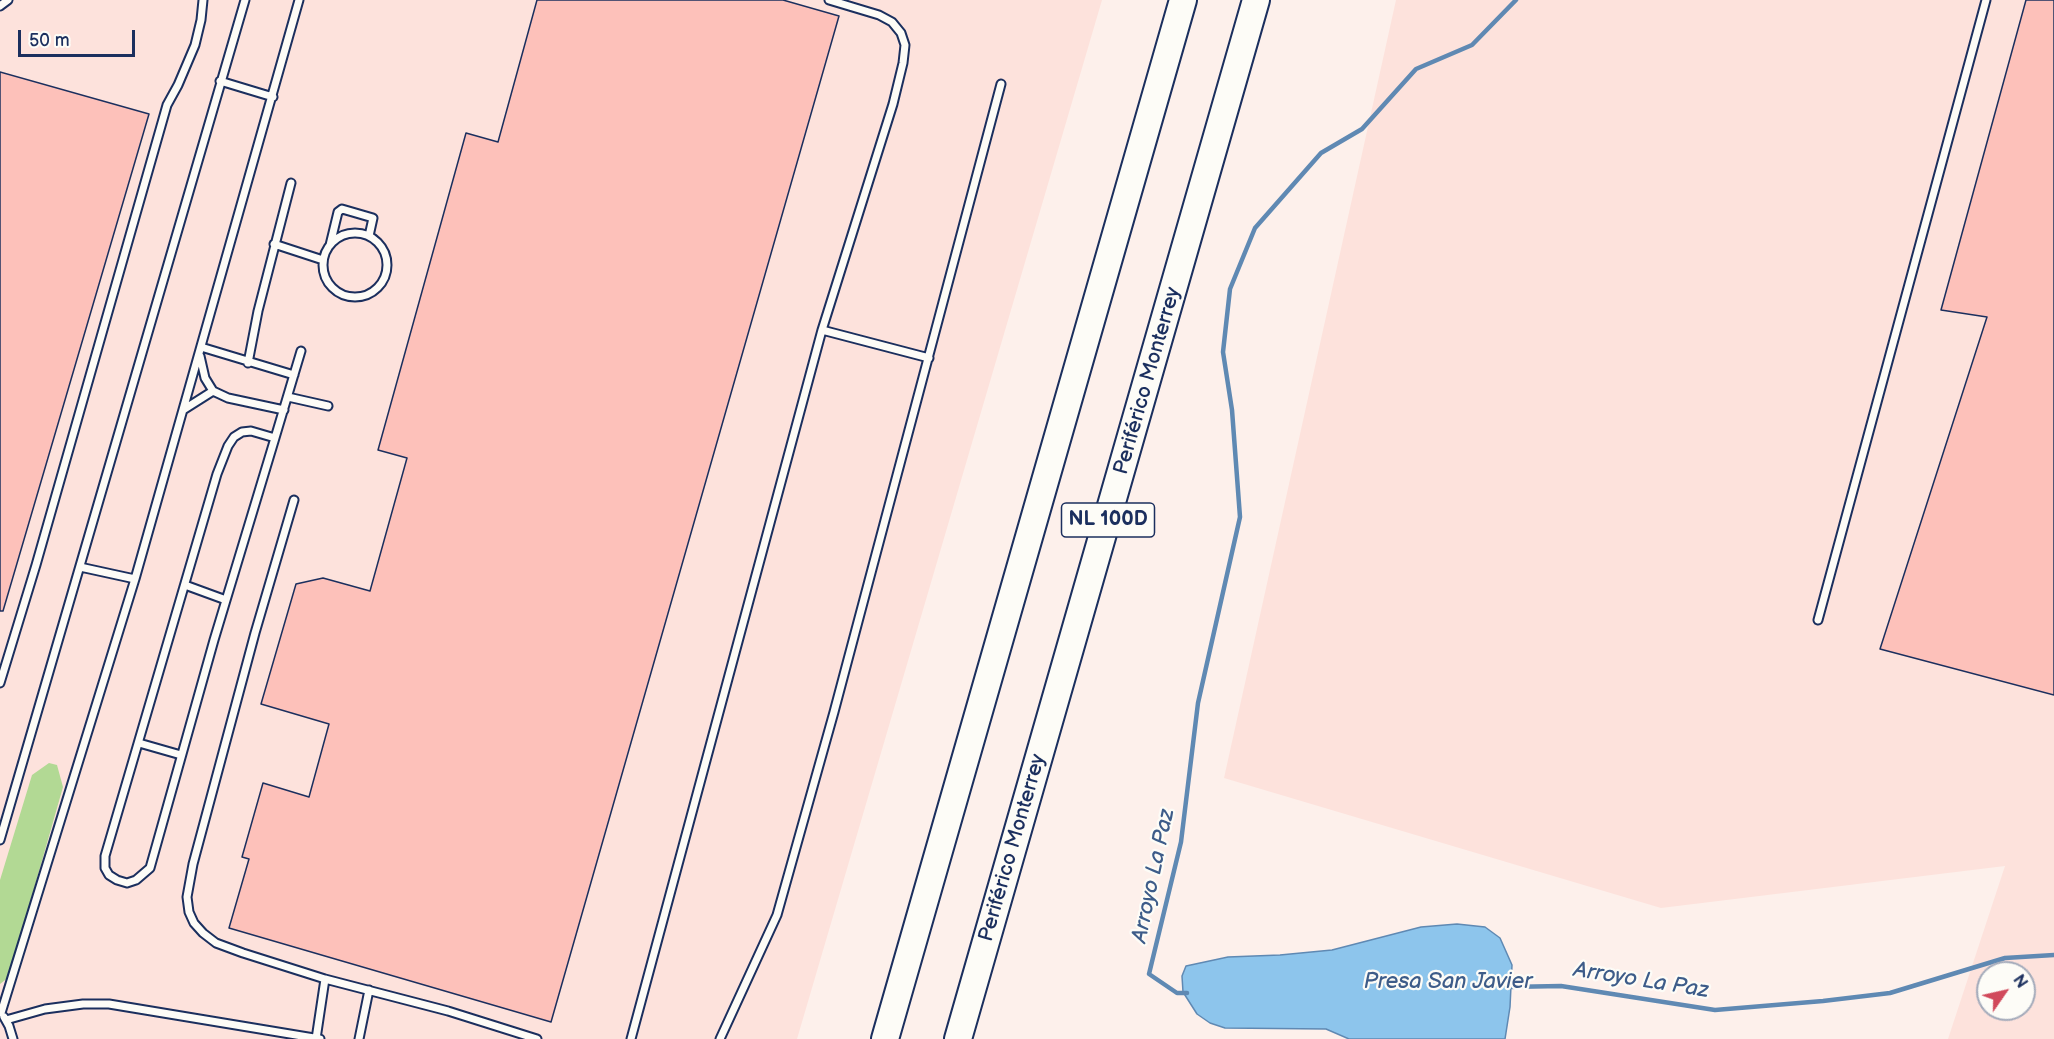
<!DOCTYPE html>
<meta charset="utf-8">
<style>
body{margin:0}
#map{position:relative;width:2054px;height:1039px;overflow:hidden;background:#fdf0eb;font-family:"Balsamiq Sans",sans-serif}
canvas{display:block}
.north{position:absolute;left:1976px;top:961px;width:60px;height:60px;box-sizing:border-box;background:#fdfcf7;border:2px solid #a3aaba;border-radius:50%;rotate:56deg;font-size:16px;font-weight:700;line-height:24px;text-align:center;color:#1b2f5e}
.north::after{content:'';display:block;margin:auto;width:21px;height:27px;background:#d1495b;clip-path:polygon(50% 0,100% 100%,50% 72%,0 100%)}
.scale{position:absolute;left:18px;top:30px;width:117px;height:27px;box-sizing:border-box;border:3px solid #1b2f5e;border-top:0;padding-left:8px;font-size:18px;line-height:21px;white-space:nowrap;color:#1b2f5e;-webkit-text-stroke:4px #fdfcf7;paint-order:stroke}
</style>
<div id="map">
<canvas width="2054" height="1039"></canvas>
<div class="north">N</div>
<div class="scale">50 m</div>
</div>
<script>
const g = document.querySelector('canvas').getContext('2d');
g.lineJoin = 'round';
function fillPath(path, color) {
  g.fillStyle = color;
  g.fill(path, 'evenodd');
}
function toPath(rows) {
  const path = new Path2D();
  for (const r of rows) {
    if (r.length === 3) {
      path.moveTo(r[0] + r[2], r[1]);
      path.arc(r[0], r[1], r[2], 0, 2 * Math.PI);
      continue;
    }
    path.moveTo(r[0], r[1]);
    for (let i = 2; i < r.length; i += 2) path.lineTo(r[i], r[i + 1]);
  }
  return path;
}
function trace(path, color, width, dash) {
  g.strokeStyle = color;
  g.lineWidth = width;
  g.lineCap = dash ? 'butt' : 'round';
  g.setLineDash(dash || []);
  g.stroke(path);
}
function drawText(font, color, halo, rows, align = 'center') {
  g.font = font + ' "Balsamiq Sans",sans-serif';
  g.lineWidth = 4.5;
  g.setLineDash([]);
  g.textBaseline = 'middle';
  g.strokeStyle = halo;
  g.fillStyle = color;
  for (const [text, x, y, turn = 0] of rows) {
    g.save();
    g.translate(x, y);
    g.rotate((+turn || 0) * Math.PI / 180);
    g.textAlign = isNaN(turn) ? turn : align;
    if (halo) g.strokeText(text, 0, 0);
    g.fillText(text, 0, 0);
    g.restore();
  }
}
fillPath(toPath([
 [0,0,1102,0,797,1039,0,1039],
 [1396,0,2054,0,2054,1039,1948,1039,2005,866,1661,908,1224,778],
 [1988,973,2024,973,2024,1009,1988,1009]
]), '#fde2dc');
fillPath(toPath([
 [49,763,57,765,63,787,12,966,9,977,0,984,0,880,32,775]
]), '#b2d994');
const water = toPath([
 [1457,924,1485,927,1500,938,1512,965,1510,1007,1505,1039,1349,1039,1326,1029,1225,1028,1210,1023,1197,1014,1183,992,1182,976,1186,966,1228,957,1280,955,1332,950,1421,927,1457,924]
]);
fillPath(water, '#8dc5ec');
trace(water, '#5f89b3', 1.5);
trace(toPath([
 [1508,987,1561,986,1715,1010,1823,1001,1890,993,2005,958,2054,955],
 [1187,993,1177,993,1149,974,1181,842,1198,703,1240,517,1232,410,1223,352,1230,289,1255,228,1321,153,1362,129,1416,69,1472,45,1516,0]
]), '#5f89b3', 4.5);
const building = toPath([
 [537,0,783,0,839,16,551,1022,229,928,249,859,242,857,263,783,309,797,329,724,261,704,296,584,323,578,370,591,407,458,378,450,466,133,498,142,537,0],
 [2026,0,2054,0,2054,695,1880,649,1987,317,1941,310,2026,0],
 [0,72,149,114,3,611,0,611,0,72]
]);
fillPath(building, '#fdc1ba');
trace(building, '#1b2f5e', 1.5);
const service = toPath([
 [0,6,8,0],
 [220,81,273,97],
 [355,265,32],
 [274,244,323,260],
 [330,245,338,212,342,209,373,218,369,236],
 [822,330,929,358],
 [201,347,294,375],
 [200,356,205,378,213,391,228,398,284,410],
 [248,363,258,311,291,183],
 [288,397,328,406],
 [183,410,213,391],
 [275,438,251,431,242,432,234,437,228,446,217,474,105,856,105,868,109,875,117,880,127,883,136,880,150,868,214,640,275,438,301,351],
 [294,500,255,633,193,864,187,897,189,912,194,923,203,933,216,943,243,953,325,979,448,1011,537,1039],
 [80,567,135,579],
 [185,585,226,600],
 [1818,620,1986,0],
 [0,683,36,565,167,105,178,85,195,45,201,20,203,0],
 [139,743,181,755],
 [0,840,245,0],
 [1,1013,135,579,299,0],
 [4,1017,9,1026,13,1039],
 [6,1020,45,1009,83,1004,109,1004,320,1039],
 [316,1039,325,979],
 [359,1039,369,990],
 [631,1039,822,330,893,104,903,63,905,45,901,33,892,22,879,15,829,0],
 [720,1039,777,915,834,712,1001,84]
]);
const motorway = toPath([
 [885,1039,1183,0],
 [958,1039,1256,0]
]);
trace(service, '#1b2f5e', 11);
trace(motorway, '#1b2f5e', 30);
trace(service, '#fdfcf7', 7);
trace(motorway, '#fdfcf7', 26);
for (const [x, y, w] of [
 [1108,520,93]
]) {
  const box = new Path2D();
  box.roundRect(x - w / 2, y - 17, w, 34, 4.5);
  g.fillStyle = '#fdfcf7';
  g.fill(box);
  trace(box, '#1b2f5e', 1.5);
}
drawText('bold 20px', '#1b2f5e', null, [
 ["NL 100D",1108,520]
]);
drawText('21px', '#1b2f5e', '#fdfcf7', [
 ["Periférico Monterrey",1148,381,-74],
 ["Periférico Monterrey",1013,848,-74]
]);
drawText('italic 22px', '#3d5c89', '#fdfcf7', [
 ["Arroyo La Paz",1154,876,-78],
 ["Arroyo La Paz",1641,981,9],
 ["Presa San Javier",1448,982]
]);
</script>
